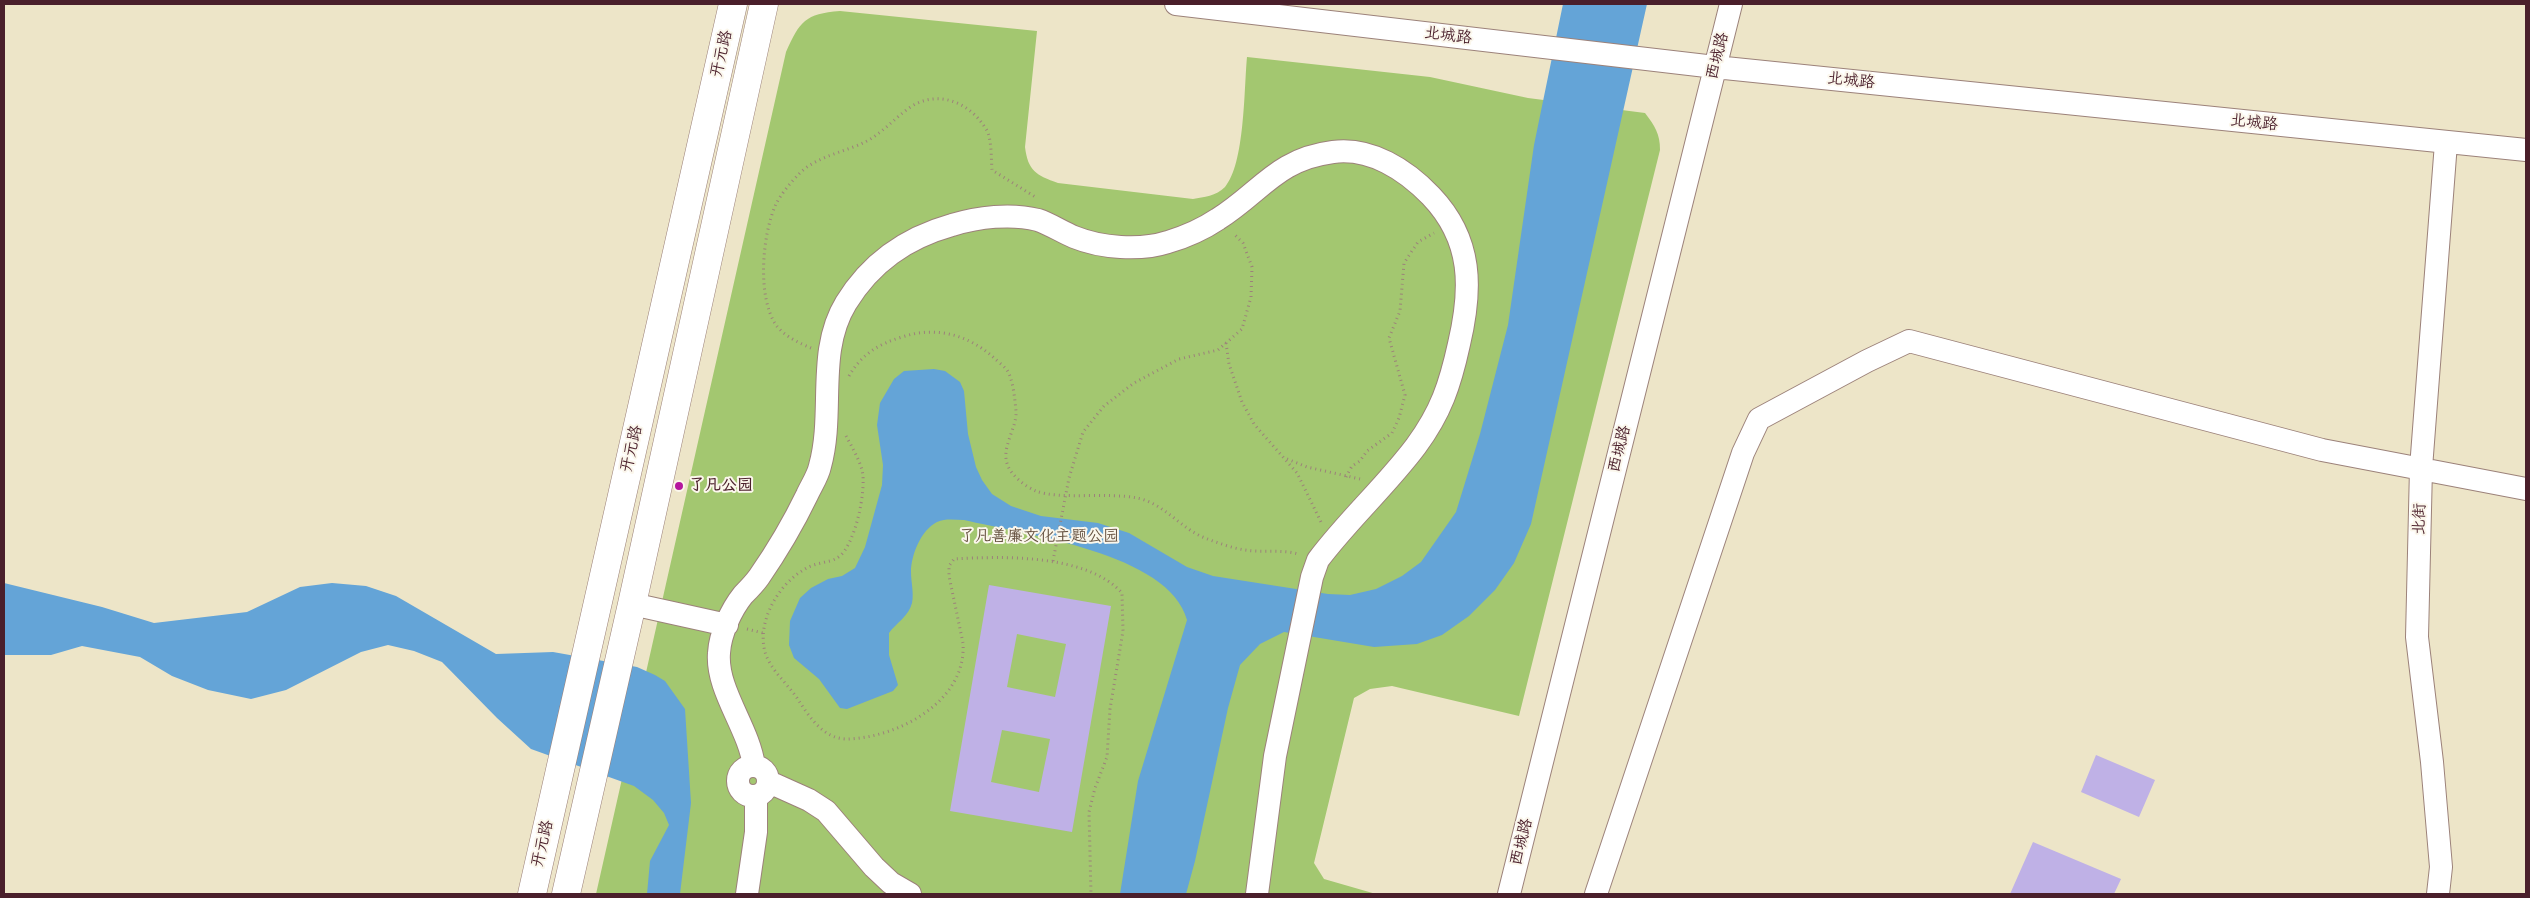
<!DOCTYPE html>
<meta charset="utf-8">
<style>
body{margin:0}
#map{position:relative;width:2530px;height:898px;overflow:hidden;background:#ede5c8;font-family:Pangolin,sans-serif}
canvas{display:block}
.frame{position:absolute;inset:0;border:5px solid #4a1f2b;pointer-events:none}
</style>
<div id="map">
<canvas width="2530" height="898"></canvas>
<div class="frame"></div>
</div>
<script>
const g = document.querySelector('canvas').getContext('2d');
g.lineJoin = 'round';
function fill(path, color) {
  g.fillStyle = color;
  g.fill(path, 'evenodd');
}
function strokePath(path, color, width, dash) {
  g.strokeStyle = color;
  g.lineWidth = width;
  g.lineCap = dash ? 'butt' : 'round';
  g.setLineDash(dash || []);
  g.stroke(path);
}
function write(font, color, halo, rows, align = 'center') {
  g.font = font + ' Pangolin,"LXGW WenKai TC",sans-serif';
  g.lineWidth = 4;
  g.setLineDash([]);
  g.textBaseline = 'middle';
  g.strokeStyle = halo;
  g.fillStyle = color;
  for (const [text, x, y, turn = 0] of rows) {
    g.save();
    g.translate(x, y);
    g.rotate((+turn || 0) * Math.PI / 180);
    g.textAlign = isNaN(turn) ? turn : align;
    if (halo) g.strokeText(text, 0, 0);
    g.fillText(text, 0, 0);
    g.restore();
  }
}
const green = new Path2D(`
 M840 11 1037 31 1025 147C1028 171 1036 175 1058 183L1193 199C1204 197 1216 196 1225 187 1245 164 1244 89 1247 57L1430 77 1528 98 1645 113C1655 126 1660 134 1660 150L1519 716 1392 686 1370 689 1354 698 1314 863 1324 879 1376 894H596L786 52C800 21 805 14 840 11Z`);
const water = new Path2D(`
 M1563 4H1647L1531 524 1514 563 1495 590 1469 616 1442 635 1417 644 1374 647 1284 632 1260 644 1240 665 1228 708 1195 861 1186 894H1120L1138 781 1187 620C1170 553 1022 534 964 520 955 520 946 518 937 522 921 530 911 555 911 572 911 582 914 593 912 603 909 616 896 623 889 633V655L898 685 893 691 847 709 840 708 819 679 794 658 789 645 790 621 800 598 811 588 828 579 842 576 855 568 865 547 882 485 883 465 877 425 880 403 894 379 904 371 934 369 945 371 960 382 964 391 968 434 976 467 982 480 992 494 1011 506 1041 516 1098 523 1129 533 1187 567 1213 576 1328 594 1350 595 1376 589 1402 576 1421 562 1456 512 1480 434 1508 325 1534 145Z
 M4 583 102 607 154 623 247 612 300 587 332 583 366 586 396 596 496 654 553 652 637 667 655 675 665 681 685 709 691 803 680 894H647L650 861 669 825 664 813 653 800 634 786 531 749 497 718 442 662 414 651 388 645 361 652 286 690 251 699 208 690 172 676 140 657 82 646 51 655H4Z`);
const building = new Path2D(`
 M989 585 1111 606 1072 832 950 811ZM1017 634 1066 644 1055 697 1007 687ZM1002 730 1050 739 1039 792 991 782Z
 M2096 755 2155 780 2139 817 2081 792Z
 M2033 842 2121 879 2114 894H2010Z`);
const path = new Path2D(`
 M1226 343 1229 364 1242 402 1254 424 1297 473 1321 522
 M811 348C799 343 784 336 776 325 757 297 762 235 776 204 781 194 791 182 799 174 816 156 846 152 867 141 883 132 894 119 909 108 936 89 969 101 986 129 992 138 991 159 992 170L1037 198
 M849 376C861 355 878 344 902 337 935 326 967 334 993 357 997 361 1003 365 1007 370 1013 379 1015 400 1016 411 1017 429 1000 448 1008 466 1012 476 1026 487 1036 491 1059 500 1109 492 1137 498 1164 503 1181 529 1205 538 1218 543 1232 548 1245 550 1262 553 1282 549 1298 554
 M846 436C852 447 859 459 862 470 867 489 855 548 837 558 829 563 816 562 805 569 778 584 755 624 766 655 773 673 789 685 799 701 810 718 824 739 847 739 897 738 967 702 963 643L949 576V566L954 559C1003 556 1087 554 1122 593L1123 631 1110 709 1107 757 1095 788 1089 812 1091 894
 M1287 459 1307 467 1360 479
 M1346 477 1352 466 1360 461 1367 451 1392 433 1399 418 1405 395 1389 338 1400 311 1404 263 1418 242 1434 233
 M1053 561 1069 478 1083 432 1104 406 1134 383 1179 359 1218 350 1242 329 1251 297 1252 267 1243 243 1233 233
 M747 629 763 633`);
const minor = new Path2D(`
 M1176 4 1715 67 2526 150
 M632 604 727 625
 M738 781a15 15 0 1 1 30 0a15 15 0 1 1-30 0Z
 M754 766C749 728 716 690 719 653 720 634 731 610 743 595 749 589 754 584 759 577 777 551 793 524 807 495 811 486 818 476 820 466 835 412 816 352 846 303 871 262 906 238 952 225 978 217 1011 213 1038 220 1050 224 1062 232 1074 237 1101 248 1140 251 1168 242 1185 237 1203 229 1218 219 1261 192 1277 159 1333 152 1371 147 1406 170 1431 196 1473 240 1472 289 1459 344 1450 385 1441 412 1416 446 1386 486 1348 520 1318 560L1312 577 1275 756 1257 894
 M769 782 809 800 826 811 874 867 891 883 910 894
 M747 894 756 832V796
 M1509 894 1731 4
 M1596 894 1743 453 1759 419 1867 361 1909 341 2322 450 2526 489
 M2438 894 2441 867 2432 762 2417 637 2421 468 2446 143`);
const major = new Path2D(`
 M532 894 733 4
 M566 894 632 604 764 4`);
const markers = [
 [679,486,5,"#b5179e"]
];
const streetNames = [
 ["北城路",1448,36,7],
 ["开元路",722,54,-77],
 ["西城路",1718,56,-76],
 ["北城路",1851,81,6],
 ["北城路",2254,123,6],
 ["开元路",632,449,-77],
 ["西城路",1620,449,-76],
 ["北街",2420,519,-88],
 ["西城路",1522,842,-76],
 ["开元路",543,844,-77]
];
const poiNames = [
 ["了凡公园",689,486]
];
const parkNames = [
 ["了凡善廉文化主题公园",1039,537]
];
fill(green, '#a3c770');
fill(water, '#64a4d7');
fill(building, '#bfb1e6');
strokePath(minor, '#9c827a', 24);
strokePath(major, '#9c827a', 29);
strokePath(path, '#9c827a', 3, [1, 4]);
strokePath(minor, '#fff', 22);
strokePath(major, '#fff', 28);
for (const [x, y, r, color] of markers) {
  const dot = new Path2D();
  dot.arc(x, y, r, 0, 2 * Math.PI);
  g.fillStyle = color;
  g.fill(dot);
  strokePath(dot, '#fbf7ec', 2);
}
write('16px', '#4a1f2b', '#fbf7ec', streetNames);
write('bold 16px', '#4a1f2b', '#fbf7ec', poiNames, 'left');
write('16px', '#655140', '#fbf7ec', parkNames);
</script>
